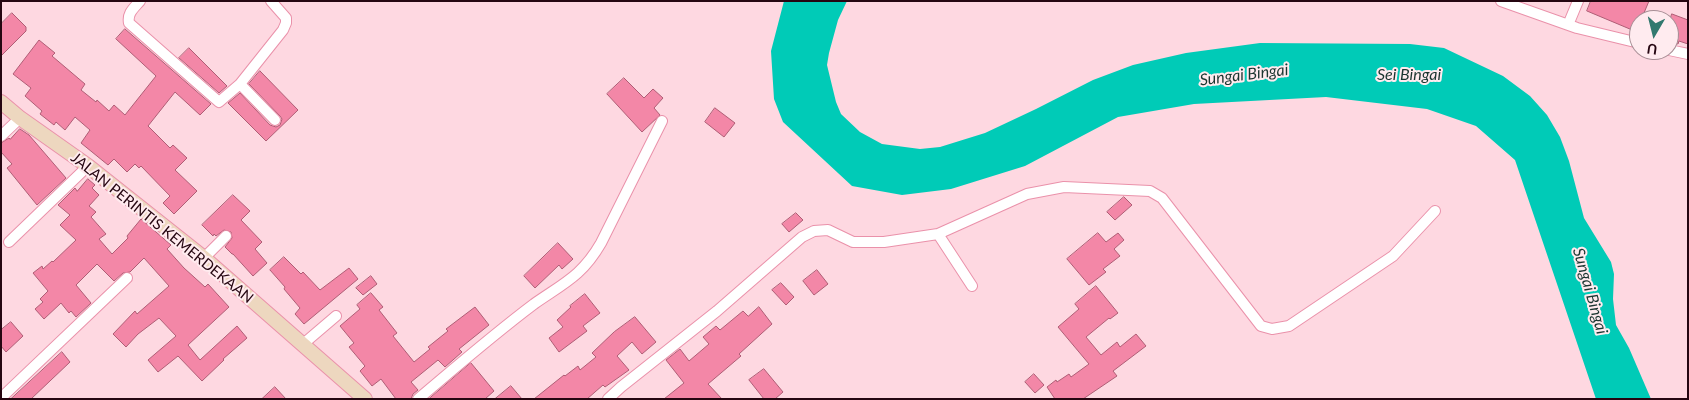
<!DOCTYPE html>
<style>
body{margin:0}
#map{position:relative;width:1689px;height:400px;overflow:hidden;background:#fed8e1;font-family:Lato,sans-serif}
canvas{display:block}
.frame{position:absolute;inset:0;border:2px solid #250611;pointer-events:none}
.north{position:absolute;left:1629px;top:10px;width:50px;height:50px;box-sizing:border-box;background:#ffebef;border:1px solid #a88f96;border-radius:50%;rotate:188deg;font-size:14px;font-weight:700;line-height:20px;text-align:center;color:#250611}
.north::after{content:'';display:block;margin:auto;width:18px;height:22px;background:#33796f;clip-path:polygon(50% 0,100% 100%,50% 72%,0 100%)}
</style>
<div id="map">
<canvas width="1689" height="400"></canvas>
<div class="frame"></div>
<div class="north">U</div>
</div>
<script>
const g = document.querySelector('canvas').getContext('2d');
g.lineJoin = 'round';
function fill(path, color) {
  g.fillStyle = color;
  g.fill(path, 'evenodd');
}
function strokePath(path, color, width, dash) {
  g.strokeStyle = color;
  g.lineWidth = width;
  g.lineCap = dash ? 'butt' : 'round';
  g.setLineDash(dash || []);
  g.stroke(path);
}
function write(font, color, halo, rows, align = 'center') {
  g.font = font + ' Lato,sans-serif';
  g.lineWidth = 4;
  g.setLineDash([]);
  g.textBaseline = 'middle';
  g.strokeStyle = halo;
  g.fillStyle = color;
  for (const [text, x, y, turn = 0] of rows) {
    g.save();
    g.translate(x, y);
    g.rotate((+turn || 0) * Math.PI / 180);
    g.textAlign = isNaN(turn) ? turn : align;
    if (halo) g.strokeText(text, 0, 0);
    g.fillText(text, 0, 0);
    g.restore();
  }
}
const water = new Path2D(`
 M784 1H847L838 20 829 53 827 65 836 102 841 114 860 132 882 144 920 149 940 147 985 133 1036 109 1093 80 1133 65 1186 53 1260 43 1410 44 1444 48 1503 76 1530 96 1547 115 1560 137 1569 161 1584 218 1611 262 1614 274 1613 299 1616 325 1629 348 1651 399H1596L1515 160 1476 126 1427 109 1326 97 1194 104 1118 117 1025 166 951 189 902 195 852 186 783 122 774 99 771 51Z`);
const building = new Path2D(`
 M1591 1H1649L1641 20H1639L1637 32 1587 11Z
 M12 13 26 27V31L1 56V24Z
 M1672 14 1688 20V44L1679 41 1678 44 1669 41V23Z
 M125 29 211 104 200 115 175 92 148 126 170 148 173 145 187 158 175 170 197 191 174 214 163 203 170 196 141 166 139 168 135 164 127 172 114 159 108 165 81 143 90 130 75 117 65 130 56 122 54 125 40 114 42 111 25 96 31 88 13 74 39 40 55 53 52 56 85 84 81 90 96 102 97 100 109 111 114 105 125 115 156 76 116 39Z
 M189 48 227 86 219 93 179 58Z
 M260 71 298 110 266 141 228 103 240 93 270 125 276 127 280 125 282 119 280 116 249 84Z
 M624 78 644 98 653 89 663 98 654 108 660 115 642 132 607 94Z
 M715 108 735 123 724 137 705 122Z
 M20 129 29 135 66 178 37 205 7 168 12 164 1 152V143L9 138 10 139Z
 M88 179 95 185 92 188 99 195 89 206 96 212 91 217 106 234 99 239 112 254 128 238 127 236 141 219 171 245 167 249 184 268 205 287 208 284 229 307 188 345 200 360 237 326 247 338 223 359 224 360 202 381 178 356 158 372 148 360 176 336 159 318 138 334 126 347 113 334 135 311 137 314 169 286 144 258 130 272 123 273 114 281 97 264 76 285 91 303 76 317 71 311 69 313 61 303 44 319 35 309 43 302 40 299 48 291 33 273 42 266 43 269 52 261 53 262 76 240 60 225 70 215 58 205 75 188 77 191Z
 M233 195 250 211 241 220 262 242 255 249 267 263 253 276 233 254H232L225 247 232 238 231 232 224 230 216 236 214 234 213 236 202 225Z
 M1124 197 1132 205 1115 220 1107 212Z
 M796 213 803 220 789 232 782 224Z
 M1098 233 1106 242 1118 233 1124 240 1114 249 1120 256 1103 269 1106 272 1089 285 1067 259Z
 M558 243 573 259 562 269 559 265 535 288 524 276Z
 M284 257 301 274 303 272 320 290 349 268 358 279 304 324 295 314 300 308 284 289 285 287 270 270Z
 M817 270 828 284 814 295 803 281Z
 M371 276 377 284 363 295 356 288Z
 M781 283 794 297 786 305 772 290Z
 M1096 286 1118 313 1110 319 1109 318 1086 337 1101 355 1117 342 1120 347 1136 334 1146 346 1113 371 1117 376 1083 399H1055L1047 387 1056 380 1057 382 1069 374 1071 377 1089 364 1058 327 1079 309 1075 304Z
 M371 293 383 307 379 310 397 333 393 336 414 362 430 349 428 347 448 331 446 329 475 307 489 325 459 349 462 352 445 367 438 360 411 382 418 390 413 394 411 399H396L381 379 372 386 360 371 365 366 349 347 354 343 340 326 360 309 357 305Z
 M585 294 600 313 583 326 587 331 559 352 549 338 563 327 557 320 571 307 570 306Z
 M759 307 772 324 739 354 741 356 708 384 722 399H664L684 383 666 360 680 349 689 361 709 344 703 337 716 326 720 330 743 311 748 316Z
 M635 317 656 342 642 354 632 342 617 356 629 370 605 387 603 385 587 399H534L564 375 565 376 578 366 580 370 596 357 592 353 614 332Z
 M11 322 23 336 6 352 1 346V330Z
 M62 352 70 362 31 399H11Z
 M471 363 494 391 485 399H429Z
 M764 369 783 392 775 399H764L749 380Z
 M1034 374 1044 385 1035 393 1025 382Z
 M511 386 522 399H495Z
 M275 387 286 399H262Z`);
const street = new Path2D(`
 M140 1C134 8 127 13 129 23L219 102 240 84 283 30 286 23V18L271 1
 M1501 1 1577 28 1639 43
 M1568 25 1578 1
 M1669 50 1688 54
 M240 84 275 120
 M1 136 20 118
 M938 234 972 286
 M9 242 88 166
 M204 258 226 236
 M302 345 336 316
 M1 398 127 278
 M418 399C456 367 494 334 534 304 564 283 582 276 601 243L662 121
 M608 399 621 387 717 311 802 237 814 231 828 230 853 242H884L938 234 1027 194 1064 187 1150 191 1162 198 1261 326 1272 329 1289 326 1393 256 1435 211`);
const secondary = new Path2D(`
 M1 102 20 118 88 166 204 258 365 399`);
const streetNames = [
 ["JALAN PERINTIS KEMERDEKAAN",162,228,39]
];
const waterNames = [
 ["Sungai Bingai",1244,75,-7],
 ["Sei Bingai",1409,75],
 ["Sungai Bingai",1590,291,74]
];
fill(water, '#00cbb7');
fill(building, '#f387a7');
strokePath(building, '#af5d75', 1);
strokePath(street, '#ea91aa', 12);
strokePath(secondary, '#ea91aa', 16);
strokePath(street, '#fff', 10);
strokePath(secondary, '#edd7bf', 14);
write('15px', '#250611', '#ffebef', streetNames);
write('italic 16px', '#1b3530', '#ffebef', waterNames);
</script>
